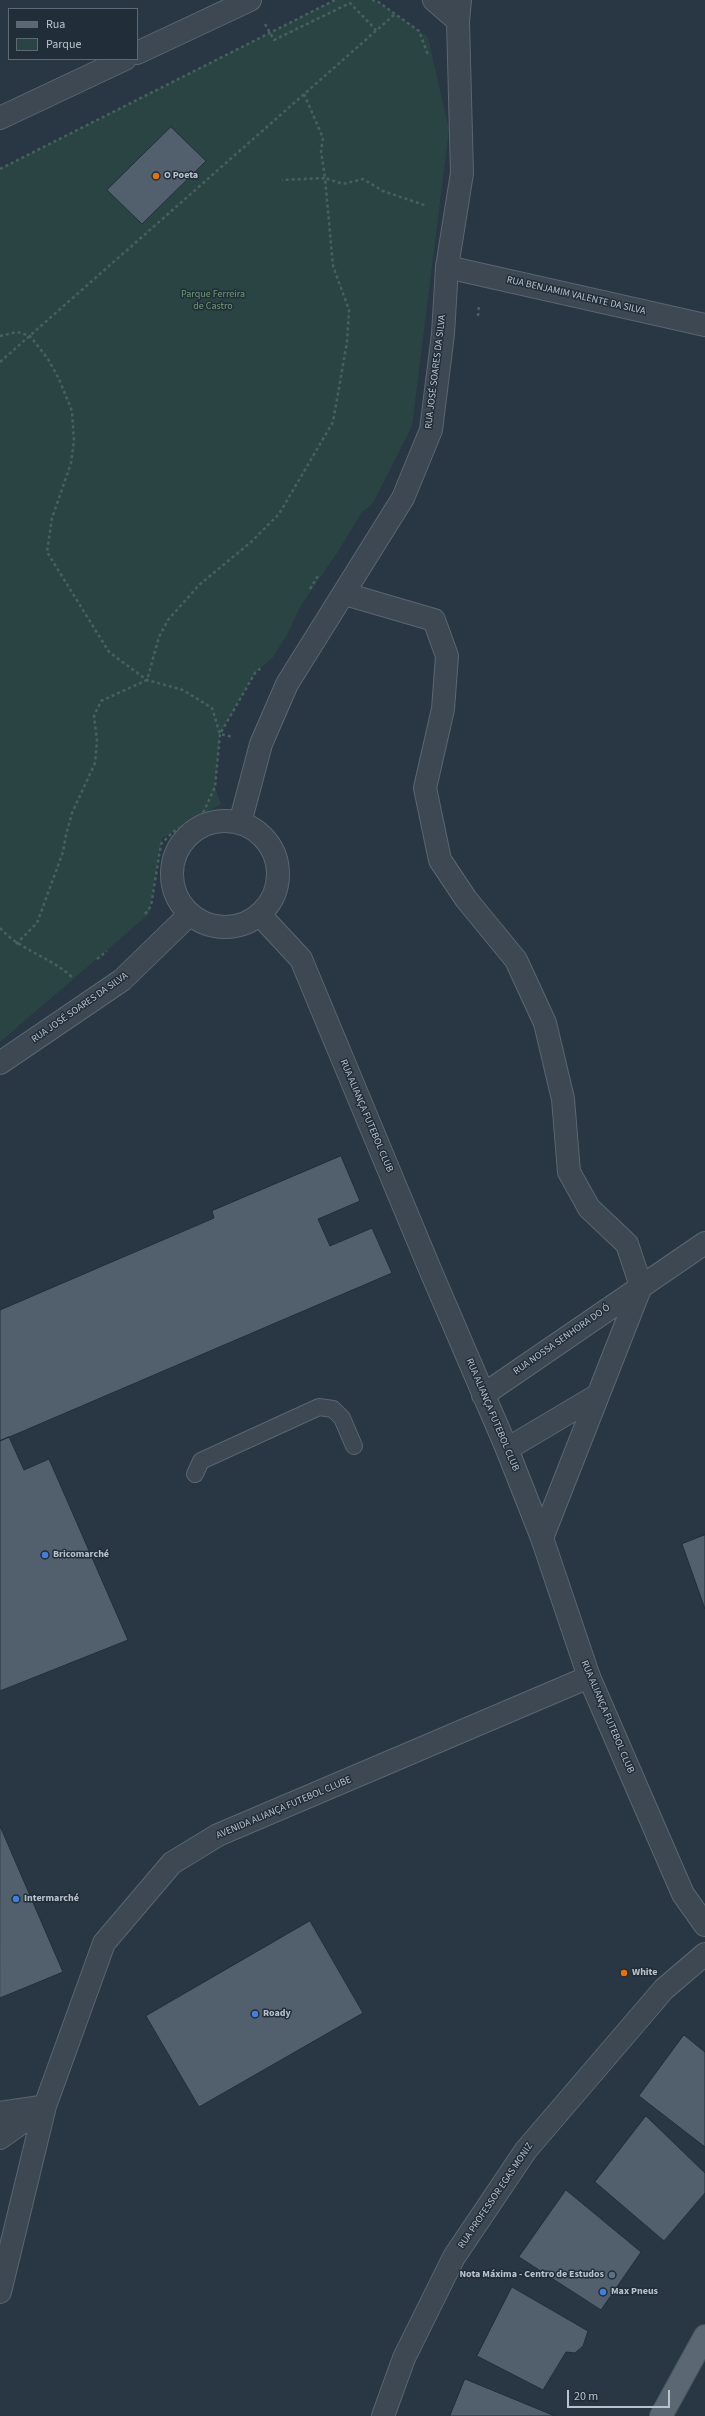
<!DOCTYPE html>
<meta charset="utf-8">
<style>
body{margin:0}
#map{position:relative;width:705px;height:2416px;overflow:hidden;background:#283743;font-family:"Source Sans 3",sans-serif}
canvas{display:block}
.legend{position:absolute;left:8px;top:8px;width:130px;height:52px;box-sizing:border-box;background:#212d38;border:1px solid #5e6973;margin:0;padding:5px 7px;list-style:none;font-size:12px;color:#bac3cc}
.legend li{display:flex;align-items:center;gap:8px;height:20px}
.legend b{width:20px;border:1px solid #5e6973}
.scale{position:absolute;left:567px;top:2390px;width:103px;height:18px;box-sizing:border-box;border:2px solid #bac3cc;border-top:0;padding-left:5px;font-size:12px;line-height:14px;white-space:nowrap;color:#bac3cc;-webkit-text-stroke:3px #212d38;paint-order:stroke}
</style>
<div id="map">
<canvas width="705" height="2416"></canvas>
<ul class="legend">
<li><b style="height:5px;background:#5b6773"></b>Rua</li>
<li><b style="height:11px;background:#2a4444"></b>Parque</li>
</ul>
<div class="scale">20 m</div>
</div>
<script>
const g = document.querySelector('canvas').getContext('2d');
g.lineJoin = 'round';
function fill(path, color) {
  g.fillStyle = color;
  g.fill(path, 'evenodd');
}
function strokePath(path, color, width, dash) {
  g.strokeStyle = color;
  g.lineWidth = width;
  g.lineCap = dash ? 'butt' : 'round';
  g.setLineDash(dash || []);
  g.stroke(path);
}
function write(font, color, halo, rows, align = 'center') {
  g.font = font + ' "Source Sans 3",sans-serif';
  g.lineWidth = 3;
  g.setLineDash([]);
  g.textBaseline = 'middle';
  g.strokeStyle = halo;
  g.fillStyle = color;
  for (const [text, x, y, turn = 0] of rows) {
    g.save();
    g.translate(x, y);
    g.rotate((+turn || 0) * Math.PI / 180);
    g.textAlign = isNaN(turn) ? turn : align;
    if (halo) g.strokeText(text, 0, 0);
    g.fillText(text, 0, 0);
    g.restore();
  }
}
const green = new Path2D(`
 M335 0H375L428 37 449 130 412 426 373 503 362 512 337 553 300 607 288 633 273 657 255 673 220 734 215 787 221 804 162 838 149 914 0 1042V169Z`);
const building = new Path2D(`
 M171 127 206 161 142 224 107 190Z
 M341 1156 360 1201 318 1219 330 1246 372 1228 392 1273 0 1441V1310L214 1218 212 1211Z
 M9 1437 24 1470 49 1459 128 1640 0 1691V1441Z
 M705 1535V1609L682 1544Z
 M0 1826 63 1972 0 1998Z
 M310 1921 363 2013 199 2107 146 2016Z
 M684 2035 705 2052V2147L639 2096Z
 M646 2116 705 2173V2193L664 2241 595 2182Z
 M566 2190 641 2252 601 2310 519 2257Z
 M512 2287 588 2331 583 2346 575 2353 566 2352 543 2390 477 2356Z
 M465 2379 555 2416H450Z`);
const path = new Path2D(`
 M372 0 377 1 419 31 428 55
 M265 24 274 40 350 3 376 30
 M304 94 323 138 321 151 325 178 343 184 363 179 383 191 427 206
 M0 169 335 0
 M478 316 479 304
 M0 336 17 332 30 336 48 359 59 379 72 411 74 441 71 463 52 518 47 552 109 652 147 680 183 690 212 708 220 734 233 737
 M0 362 395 14
 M310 589 319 574
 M145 914 151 906 161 844 173 832 202 815 215 787 220 734 255 673 262 667
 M0 928C21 951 51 957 73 978
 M16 944 37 923 63 852 66 835 72 813 95 763 97 741 94 716 101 701 147 680 159 637 168 620 199 585 251 542 279 514 333 422 347 342 349 310 333 266 325 178 282 180
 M97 959 107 951`);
const service = new Path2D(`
 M195 1474 201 1461 319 1407 333 1409 342 1418 354 1446`);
const minor = new Path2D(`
 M447 267 705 325
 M345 594 434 620 447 656 443 709 425 788 440 860 466 899 516 960 545 1023 563 1099 569 1172 589 1208 627 1244 641 1286
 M0 1063 122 980 190 914
 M483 1395 705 1243
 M507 1449 598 1395
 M542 1538 641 1286
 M0 2113 39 2107
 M0 2138 45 2106
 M0 2292 45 2106 104 1943 172 1863 218 1835 589 1677
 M383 2416 404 2358 454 2257 526 2150 664 1989 705 1954`);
const tertiary = new Path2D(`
 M434 0 458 21
 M137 53 250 0
 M0 118 125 59
 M172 874a53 53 0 1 1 106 0a53 53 0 1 1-106 0Z
 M240 823 261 744 287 684 403 498 431 430 443 334 447 267 462 173 458 21 460 0
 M260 915 301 959 429 1267 507 1449 542 1538 589 1677 683 1894 705 1925`);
const primary = new Path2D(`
 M661 2416 705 2336`);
const markers = [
 [156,176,4,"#e8710a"],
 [45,1555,4,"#3f7fe0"],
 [16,1899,4,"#3f7fe0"],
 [624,1973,4,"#e8710a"],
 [255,2014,4,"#3f7fe0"],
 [612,2275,4,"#5c6f8a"],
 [603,2292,4,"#3f7fe0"]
];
const poiNames = [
 ["O Poeta",164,176],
 ["Bricomarché",53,1555],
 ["Intermarché",24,1899],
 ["White",632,1973],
 ["Roady",263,2014],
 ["Nota Máxima - Centro de Estudos",604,2275,"right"],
 ["Max Pneus",611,2292]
];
const parkNames = [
 ["Parque Ferreira",213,295],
 ["de Castro",213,307]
];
const streetNames = [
 ["RUA BENJAMIM VALENTE DA SILVA",576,296,13],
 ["RUA JOSÉ SOARES DA SILVA",436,372,-83],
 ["RUA JOSÉ SOARES DA SILVA",80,1008,-35],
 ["RUA ALIANÇA FUTEBOL CLUB",366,1116,67],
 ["RUA NOSSA SENHORA DO Ó",562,1340,-35],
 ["RUA ALIANÇA FUTEBOL CLUB",492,1415,67],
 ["RUA ALIANÇA FUTEBOL CLUB",607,1717,67],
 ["AVENIDA ALIANÇA FUTEBOL CLUBE",284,1808,-23],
 ["RUA PROFESSOR EGAS MONIZ",496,2196,-56]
];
fill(green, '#2a4444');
fill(building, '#52606e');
strokePath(building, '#232f3a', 1);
strokePath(service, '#5b6670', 18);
strokePath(minor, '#5b6670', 24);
strokePath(tertiary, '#5b6670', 24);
strokePath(primary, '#49545f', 24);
strokePath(path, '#496060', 2.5, [3, 3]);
strokePath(service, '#3d4853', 16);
strokePath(minor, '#3d4853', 22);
strokePath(tertiary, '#3d4853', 22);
strokePath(primary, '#5b6773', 22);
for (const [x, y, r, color] of markers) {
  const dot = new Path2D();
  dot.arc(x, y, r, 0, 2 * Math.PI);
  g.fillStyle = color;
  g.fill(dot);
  strokePath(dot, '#212d38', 1.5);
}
write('bold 10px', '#bac3cc', '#212d38', poiNames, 'left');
write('10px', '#729c77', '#212d38', parkNames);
write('10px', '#bac3cc', '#212d38', streetNames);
</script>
